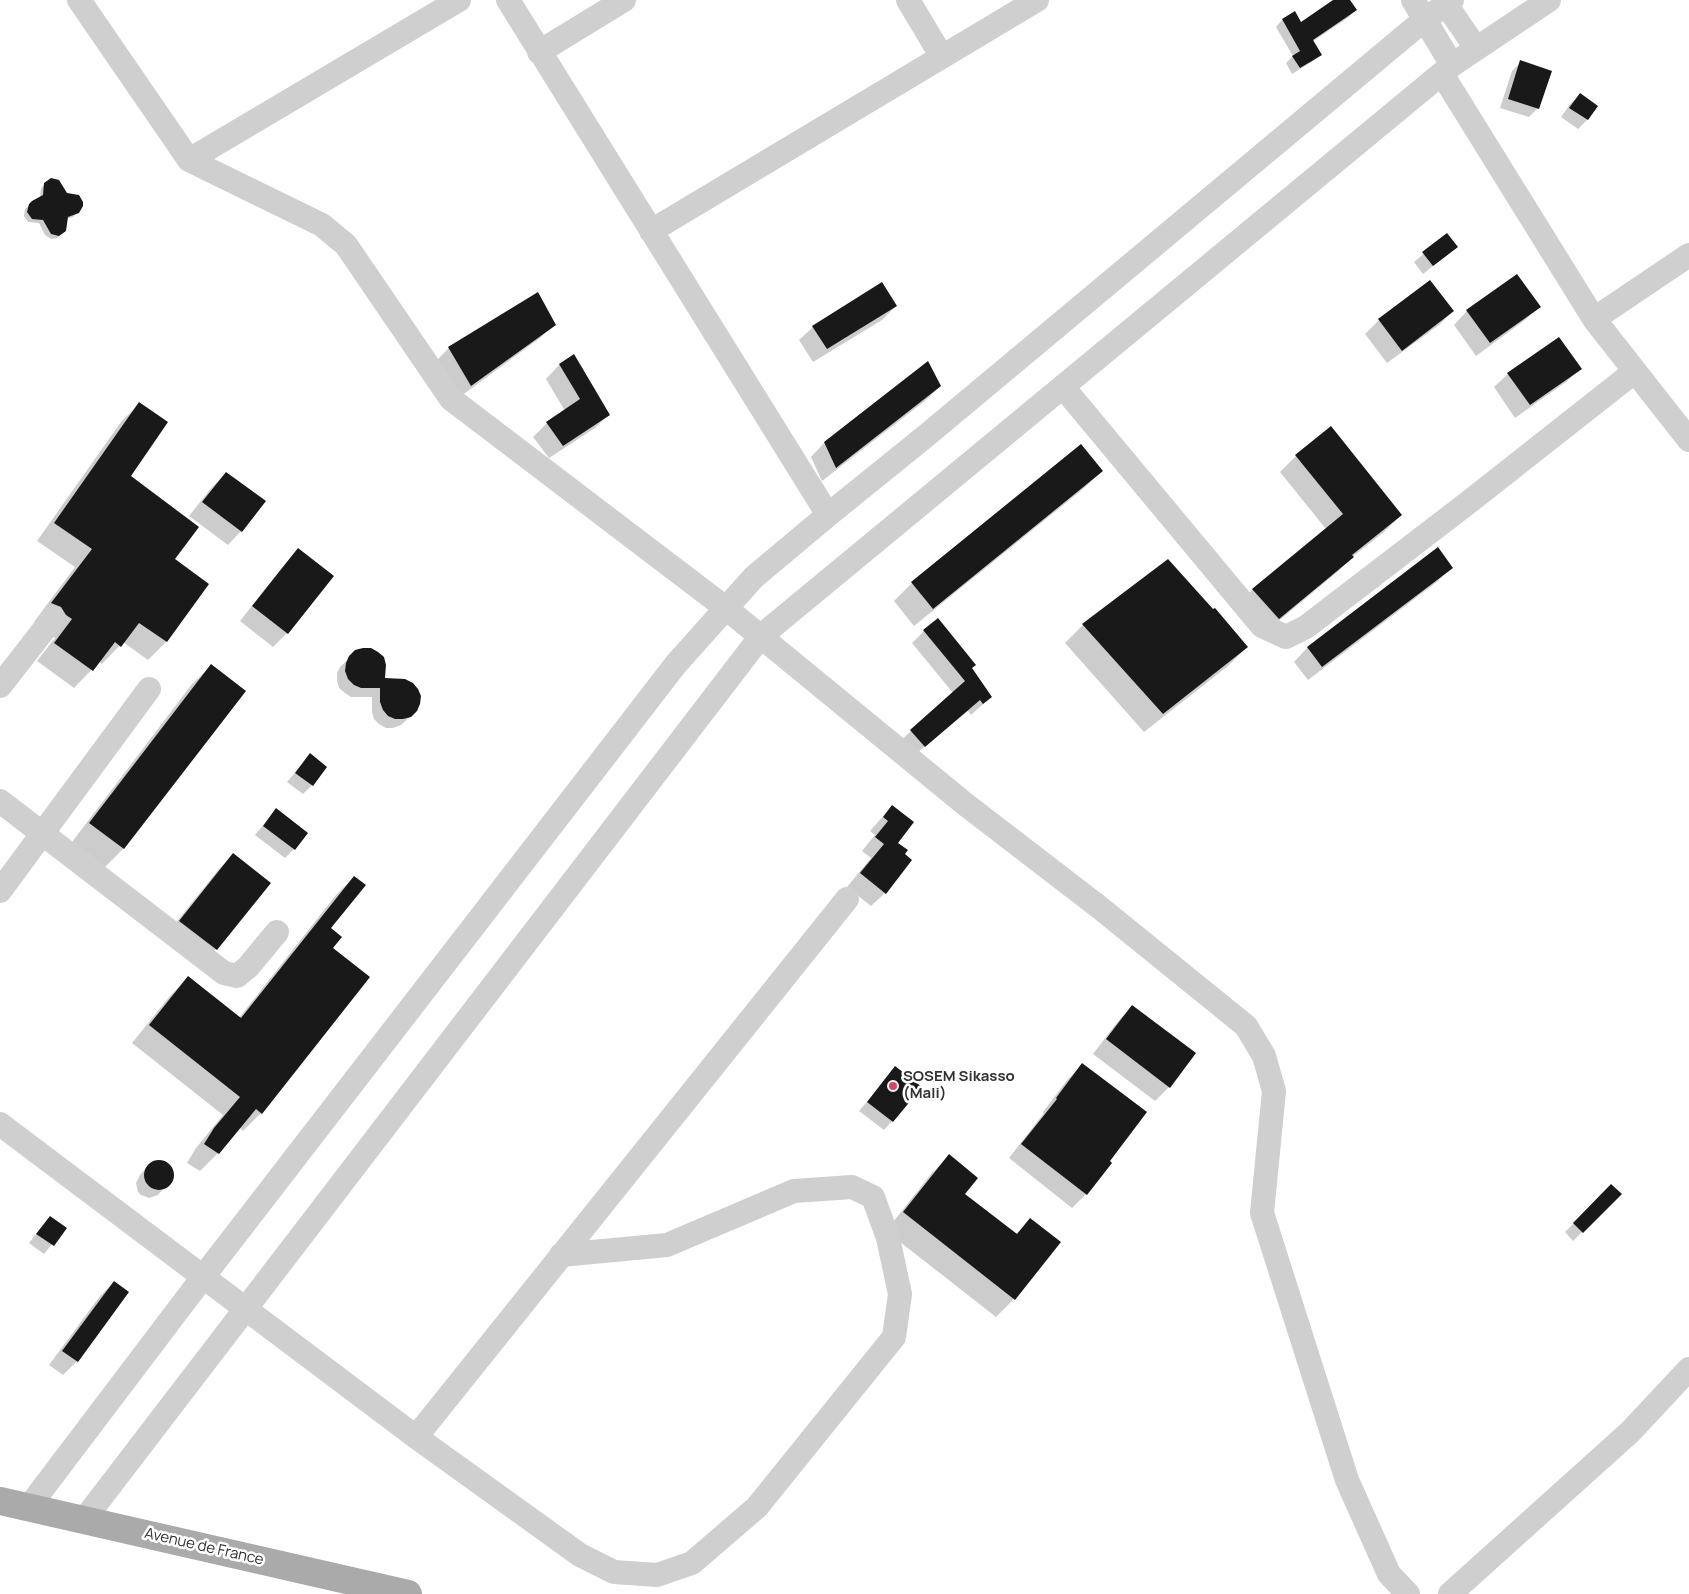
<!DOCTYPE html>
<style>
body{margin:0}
canvas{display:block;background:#fff}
</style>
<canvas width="1689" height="1594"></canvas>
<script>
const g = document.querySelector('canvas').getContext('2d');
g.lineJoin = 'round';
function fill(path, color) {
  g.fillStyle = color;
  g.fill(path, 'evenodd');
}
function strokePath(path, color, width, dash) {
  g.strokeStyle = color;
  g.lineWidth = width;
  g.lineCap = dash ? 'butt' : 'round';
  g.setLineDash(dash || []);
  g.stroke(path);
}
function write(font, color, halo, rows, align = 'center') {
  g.font = font + ' Manrope,sans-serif';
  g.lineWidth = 5;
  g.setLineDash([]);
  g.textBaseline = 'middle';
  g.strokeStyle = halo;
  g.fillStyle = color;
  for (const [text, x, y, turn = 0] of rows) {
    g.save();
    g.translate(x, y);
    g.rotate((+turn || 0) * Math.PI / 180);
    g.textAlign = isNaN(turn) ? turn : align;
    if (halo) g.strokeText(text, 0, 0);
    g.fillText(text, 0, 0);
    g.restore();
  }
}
const shadow = new Path2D(`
 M1335 0H1348L1355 10 1349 17 1312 42 1320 54 1313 61 1292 74 1286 63 1293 56 1276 27 1282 20 1295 13 1301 23Z
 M1521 62 1538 108 1529 117 1500 108 1512 71Z
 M1580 95 1596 106 1587 120 1578 129 1561 117 1571 103Z
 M45 184 78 212 73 217 66 219 62 233 58 238 51 239 45 235 39 223 28 222 24 216 25 209 33 202 40 198 41 188Z
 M1447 234 1457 247 1423 274 1414 262Z
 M1430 282 1453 311 1439 325 1387 363 1365 334 1379 320Z
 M896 306 882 320 813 362 799 340 813 327Z
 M1539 307 1525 320 1476 356 1454 325 1467 311Z
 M554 324 540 338 457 399 435 362 449 348Z
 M573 356 609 414 595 428 549 458 533 437 547 423 565 411 546 379 559 365Z
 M1580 369 1566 382 1515 418 1494 387 1508 374Z
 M940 386 926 400 822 481 811 457 824 443Z
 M139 404 129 476 173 560 208 585 166 642 148 660 123 642 102 664 99 662 74 688 37 661 55 638 48 633 43 625 34 622 75 567 37 541 121 422Z
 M1296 456 1401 515 1384 532 1351 558 1336 573 1262 635 1237 606 1253 589 1326 529 1280 472Z
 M1102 471 1083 489 914 626 894 601 912 583Z
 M226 473 241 531 228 545 189 516 212 487Z
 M1437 549 1451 567 1438 581 1308 680 1294 662 1307 648Z
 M298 550 332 576 287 633 273 647 240 621 285 564Z
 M1083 625 1247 647 1228 666 1144 732 1065 643Z
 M924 631 971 668 991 697 971 715 968 711 912 757 899 742 953 693 912 643Z
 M356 652 416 711 401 725 393 728H386L379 724 374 719 372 712V697H351L345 693 339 688 337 681V673L340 667Z
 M211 666 124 848 105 867 72 842 192 684Z
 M310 755 312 785 303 794 287 782Z
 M892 806 896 843 885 893 871 906 847 887 871 858 862 851 875 835 870 831Z
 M276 810 294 849 285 858 255 835Z
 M233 855 269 883 216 949 202 963 166 935 219 869Z
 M354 877 330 929 331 948 261 1113 243 1131 239 1127 218 1153 200 1171 187 1163 196 1148 223 1115 132 1043 170 996 188 978 239 1018 336 895Z
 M1132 1007 1169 1087 1155 1101 1093 1054 1119 1020Z
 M1082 1065 1108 1162 1110 1163 1086 1194 1072 1208 1009 1158 1044 1113 1043 1112 1068 1079Z
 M896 1068 892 1121 884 1130 859 1111Z
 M949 1156 964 1194 1015 1235 1030 1220 1014 1299 996 1317 886 1231 931 1174Z
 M157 1161 166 1163 172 1169 173 1178 158 1195 149 1198 141 1195 138 1192 136 1183 140 1175 149 1165Z
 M1611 1186 1620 1194 1573 1241 1565 1232Z
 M50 1217 65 1228 44 1254 29 1243Z
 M114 1282 128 1292 77 1361 63 1375 49 1365 100 1296Z`);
const building = new Path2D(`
 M1333 0H1350L1357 10 1313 40 1322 55 1300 68 1292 56 1300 51 1282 19 1295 11 1301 22Z
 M1520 60 1552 71 1539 109 1508 99Z
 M1580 93 1598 106 1588 120 1569 108Z
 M51 178 59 180 67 193 79 195 83 202V206L79 213 68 217 66 231 59 236 51 234 43 220 32 219 27 212 29 204 32 201 43 195 44 183Z
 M1447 233 1458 247 1433 266 1422 252Z
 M1517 274 1541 307 1490 343 1466 310Z
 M1430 280 1454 311 1402 351 1378 319Z
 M882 282 897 306 827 349 812 326Z
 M538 292 556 325 471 386 448 347Z
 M1559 337 1582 369 1530 405 1507 373Z
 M574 354 610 415 563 446 546 422 580 399 559 364Z
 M928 361 941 386 836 468 824 442Z
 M139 402 168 422 131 476 199 527 175 559 209 584 167 642 139 623 121 647 115 642 93 671 54 643 72 619 66 615 61 607 51 603 92 549 54 523Z
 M1331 426 1402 515 1352 555 1354 557 1279 619 1252 589 1343 514 1295 455Z
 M1081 444 1103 471 933 609 911 582Z
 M226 472 266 501 242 532 202 502Z
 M1438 547 1453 568 1322 667 1307 647Z
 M298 548 334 576 288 634 252 606Z
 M1168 559 1213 609 1215 608 1248 647 1163 714 1082 624Z
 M938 618 976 665 972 668 992 697 983 704 980 700 925 747 910 730 965 681 923 630Z
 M363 648H371L378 652 384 657 386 665 385 678 405 679 413 683 418 689 421 696 420 704 417 711 411 717 403 719H395L388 716 383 710 380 702V688H361L354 685 348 679 345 671 346 663 349 656 355 650Z
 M211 664 246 691 124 849 89 823Z
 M310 753 327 767 313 786 295 773Z
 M892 805 914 822 898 843 908 850 905 854 912 860 886 894 860 873 884 844 875 837 888 821 883 817Z
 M276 808 308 833 295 850 263 826Z
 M233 853 271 883 217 950 179 921Z
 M354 876 366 885 331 928 342 937 333 948 370 977 262 1114 256 1109 219 1154 204 1144 214 1128 240 1097 149 1025 188 976 241 1018Z
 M1132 1005 1196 1053 1170 1088 1106 1039Z
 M1082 1063 1147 1112 1110 1161 1112 1163 1087 1195 1021 1144 1057 1099 1056 1098Z
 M895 1066 922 1087 893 1122 867 1102Z
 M949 1154 978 1178 965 1194 1017 1234 1030 1218 1061 1242 1015 1300 903 1212Z
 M144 1175a15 15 0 1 1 30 0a15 15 0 1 1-30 0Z
 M1611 1184 1622 1194 1583 1233 1573 1223Z
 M50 1216 67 1228 54 1246 36 1234Z
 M114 1281 129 1292 78 1362 62 1351Z`);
const minor = new Path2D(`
 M79 0 189 160 322 225 346 245 451 399 727 609 965 804 1099 907 1246 1026 1264 1056 1274 1091 1262 1213 1347 1480 1389 1574 1408 1594
 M508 0 828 515
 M908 0 942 57
 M1413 0 1452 65
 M1443 0 1476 48
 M539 52 624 0
 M1442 74 1594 319 1689 440
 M189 160 459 0
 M651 231 1037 0
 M1594 319 1689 255
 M1063 387 1262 626 1286 637 1306 627 1469 502 1634 372
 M0 686 53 618
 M0 801 224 973 237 976 248 967 277 932
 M0 891 149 689
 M0 1124 416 1437 580 1555 614 1572 657 1575 692 1563 757 1507 894 1337 900 1294 888 1238 873 1197 852 1187 794 1191 667 1245 561 1255
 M416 1437 847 899
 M28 1508 203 1277 676 664 754 577 828 515 927 435 1424 20 1452 0
 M83 1521 761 636 1452 65 1549 0
 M1450 1594 1630 1432 1689 1369`);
const major = new Path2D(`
 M0 1501 408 1594`);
const markers = [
 [893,1086,5,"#da4364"]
];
const poiNames = [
 ["SOSEM Sikasso",903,1077],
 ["(Mali)",903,1094]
];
const streetNames = [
 ["Avenue de France",204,1547,13]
];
fill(shadow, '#0003');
fill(building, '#191919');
strokePath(minor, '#cfcfcf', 24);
strokePath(major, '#aaa', 28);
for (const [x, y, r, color] of markers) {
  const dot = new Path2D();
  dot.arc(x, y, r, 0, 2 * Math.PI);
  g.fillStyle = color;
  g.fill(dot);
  strokePath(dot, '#fff', 2);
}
write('bold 15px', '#323232', '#fff', poiNames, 'left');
write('15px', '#323232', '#fff', streetNames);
</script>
